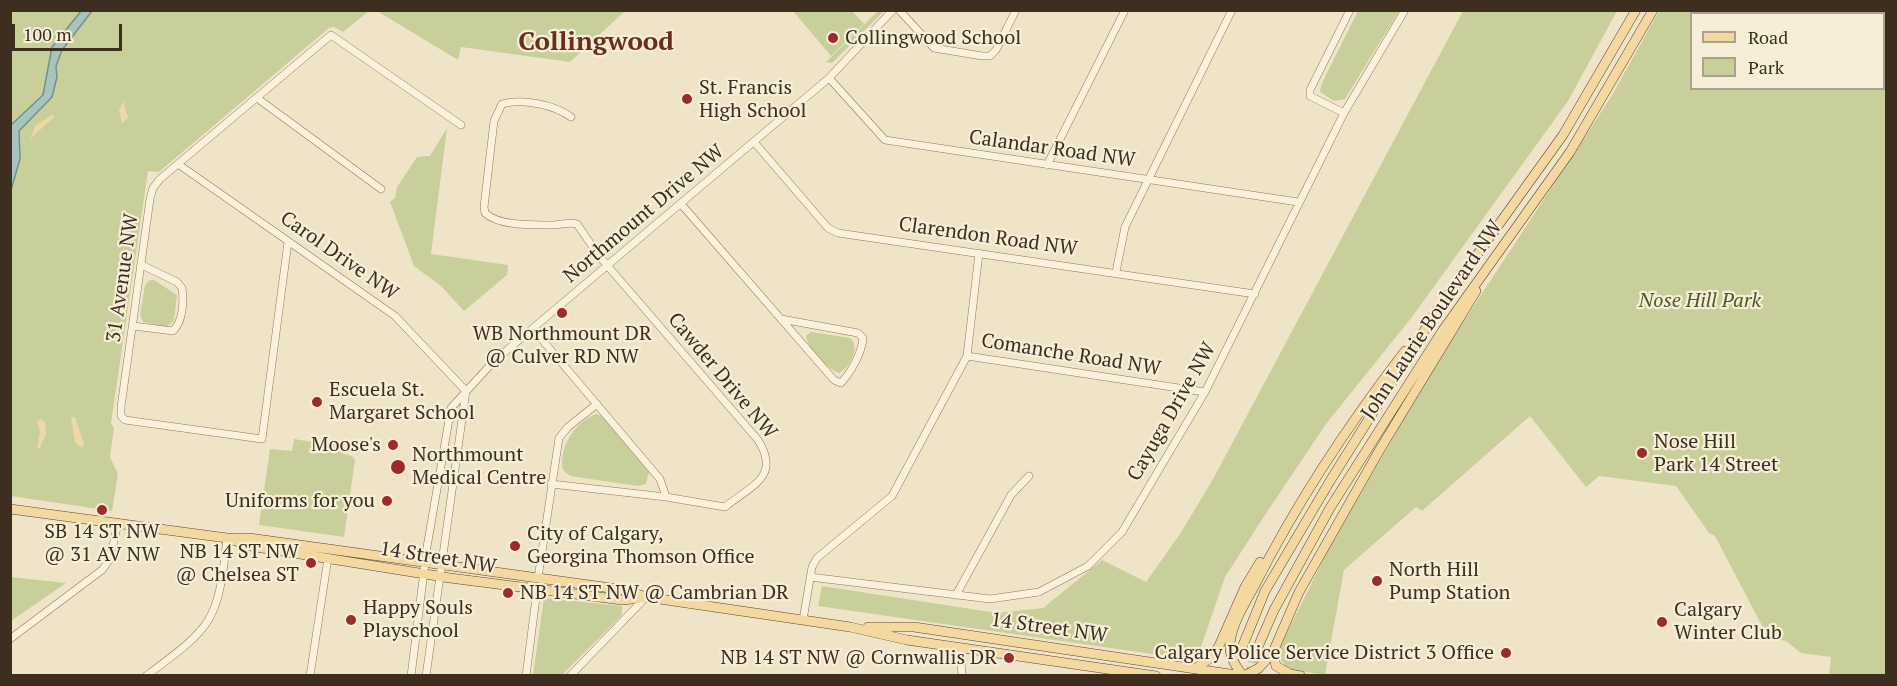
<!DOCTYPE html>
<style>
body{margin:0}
#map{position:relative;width:1897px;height:686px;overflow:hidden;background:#f0e4c8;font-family:"PT Serif",serif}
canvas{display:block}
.frame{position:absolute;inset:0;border:12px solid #3d2e20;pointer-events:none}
.legend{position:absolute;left:1690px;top:12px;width:195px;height:78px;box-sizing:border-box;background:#f7eed8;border:2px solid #ada18e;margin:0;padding:8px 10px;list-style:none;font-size:18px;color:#3d2e20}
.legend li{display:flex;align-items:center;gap:12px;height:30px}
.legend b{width:30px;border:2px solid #ada18e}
.scale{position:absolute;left:12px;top:24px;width:110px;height:27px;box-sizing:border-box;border:3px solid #3d2e20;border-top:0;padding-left:8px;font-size:18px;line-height:21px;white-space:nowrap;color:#3d2e20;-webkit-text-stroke:4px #f7eed8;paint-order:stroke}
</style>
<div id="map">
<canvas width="1897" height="686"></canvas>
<div class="frame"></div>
<ul class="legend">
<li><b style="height:8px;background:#f3d9a0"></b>Road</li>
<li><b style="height:16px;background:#c9cf9b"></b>Park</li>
</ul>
<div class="scale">100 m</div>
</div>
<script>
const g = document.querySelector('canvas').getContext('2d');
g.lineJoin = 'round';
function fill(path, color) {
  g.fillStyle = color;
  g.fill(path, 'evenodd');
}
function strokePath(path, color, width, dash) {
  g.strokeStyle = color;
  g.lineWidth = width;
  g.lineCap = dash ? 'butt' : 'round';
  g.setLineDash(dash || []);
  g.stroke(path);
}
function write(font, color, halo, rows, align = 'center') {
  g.font = font + ' "PT Serif",serif';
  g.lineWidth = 4.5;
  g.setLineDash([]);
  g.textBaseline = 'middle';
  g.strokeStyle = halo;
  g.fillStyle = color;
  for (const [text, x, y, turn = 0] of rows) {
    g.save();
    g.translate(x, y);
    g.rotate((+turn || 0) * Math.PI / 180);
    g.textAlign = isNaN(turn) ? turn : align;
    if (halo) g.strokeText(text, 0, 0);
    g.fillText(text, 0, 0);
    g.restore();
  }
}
const green = new Path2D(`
 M11 11H369L343 32 334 27 329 28 159 172 148 171 111 423 114 428 110 457 118 474 112 511 11 496Z
 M377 11H625L570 62 461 47 458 60Z
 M793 11H852L864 24 831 56Z
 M878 11H884L832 63 826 62Z
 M1358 11H1399L1345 99 1334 101 1320 92 1321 85Z
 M1463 11H1617L1568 101 1412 317 1326 424 1263 518 1225 577 1201 647 1187 659 818 606 822 586 997 613 1043 608 1102 560 1146 582 1180 534 1212 481Z
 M1659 11H1886V675H1829L1831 657 1801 653 1786 641 1772 639 1760 622 1715 536 1709 533 1676 486 1599 476 1586 487 1530 416 1422 511 1416 507 1344 570 1325 675 1287 669 1278 655 1280 647 1326 554 1433 368 1611 97ZM1692 14H1884V88H1692Z
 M447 128 431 254 508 265 507 275 464 311 441 286 414 266 390 202 395 198 397 187 417 157 430 156Z
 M150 280H154L177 295 174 321 166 327 143 322 140 315 145 285Z
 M811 332 850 338C861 347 850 367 839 373 827 369 808 349 806 336Z
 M596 414 602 416 649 472 646 484 638 486 570 476 563 470C558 448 575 422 596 414Z
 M294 439 343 447V454L352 456 355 460 344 537 259 525 270 449 292 451Z
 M11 577 66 583 11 621Z
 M544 598 622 606V615L562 675H533Z`);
const sand = new Path2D(`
 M123 101 128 118 122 123 119 111Z
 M54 114V117L30 139 36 125Z
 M71 417H75L84 444 82 448 75 443Z
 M41 419 45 422 46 434 40 448 37 449 40 431 37 422Z`);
const water = new Path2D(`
 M82 10 92 11 62 50 56 66 57 77 52 97 19 131 20 159 11 190V125L43 95 52 47Z`);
const majorTunnel = new Path2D(`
 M1249 676 1254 656`);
const minor = new Path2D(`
 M899 10 934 48 982 56H990L996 50 1016 10
 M829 78 885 140 1298 202
 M257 98 381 189
 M1344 113 1310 96V90L1350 10
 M754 142 828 228 838 233 1255 294
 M178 164 395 316 466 391
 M1047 165 1125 10
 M681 204 688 212 834 380 841 383C851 372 862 353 863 338L858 333 781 319
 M288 242 262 439 125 420 121 416V407L150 199 153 188 160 179 331 35 461 125
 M1116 272 1125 227 1232 10
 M133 326 173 331C183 321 184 302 182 288L177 282 142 265
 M533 329 660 479 666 497
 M967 356 1205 392
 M551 484 666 497 725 507C752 485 781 477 758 440L599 256 577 224C569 221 559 226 550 225 531 225 499 226 485 213L484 207 494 121 502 104C522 98 555 105 571 117
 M810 577 990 599 1039 592 1088 566 1122 532 1205 392 1344 113 1405 10
 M538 578 559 438 568 427 597 404
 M956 595 1011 495 1029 476
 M803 620 812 567 817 558 892 496 967 356 979 253
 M10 639 102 570 110 559 118 523
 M952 647 961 661 962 676
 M146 676C213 626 218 623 227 538
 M310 676 328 558
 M411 676 427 547 451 408 493 362 829 78 893 10
 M426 676 466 391
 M526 676 537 590
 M570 676 645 598`);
const major = new Path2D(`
 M10 509 227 538H249L625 590 646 597 850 627 907 640 1156 676
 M233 540 250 546 450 578 622 600 643 598
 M868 627H914L1243 676
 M1239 655 1265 591 1330 481 1436 312 1563 135 1636 10
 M1254 656 1274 610 1330 508 1443 330 1570 152 1653 10
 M1196 668 1212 657 1219 646 1245 587 1260 562
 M1243 676C1235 665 1229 657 1230 643 1232 623 1246 602 1255 585 1297 502 1348 425 1405 351
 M1244 676 1259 668 1273 652
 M1301 676 1290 674 1276 666 1273 652 1299 592 1379 451 1476 291`);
const markers = [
 [833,38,6,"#9e2a2b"],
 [687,99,6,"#9e2a2b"],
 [562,313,6,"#9e2a2b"],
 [317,402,6,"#9e2a2b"],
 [393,445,6,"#9e2a2b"],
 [1642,453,6,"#9e2a2b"],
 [398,467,8,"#9e2a2b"],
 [387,501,6,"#9e2a2b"],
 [102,510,6,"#9e2a2b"],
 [515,546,6,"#9e2a2b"],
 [311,563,6,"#9e2a2b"],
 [1377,581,6,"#9e2a2b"],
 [508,593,6,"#9e2a2b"],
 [351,620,6,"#9e2a2b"],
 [1662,622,6,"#9e2a2b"],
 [1506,653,6,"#9e2a2b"],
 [1009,658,6,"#9e2a2b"]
];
const poiNames = [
 ["Collingwood School",845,38],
 ["St. Francis",699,88],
 ["High School",699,111],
 ["WB Northmount DR",562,334,"center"],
 ["@ Culver RD NW",562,357,"center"],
 ["Escuela St.",329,390],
 ["Margaret School",329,413],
 ["Nose Hill",1654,442],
 ["Park 14 Street",1654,465],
 ["Moose's",381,445,"right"],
 ["Northmount",412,455],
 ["Medical Centre",412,478],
 ["Uniforms for you",375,501,"right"],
 ["SB 14 ST NW",102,532,"center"],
 ["@ 31 AV NW",102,555,"center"],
 ["City of Calgary,",527,534],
 ["Georgina Thomson Office",527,557],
 ["NB 14 ST NW",299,552,"right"],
 ["@ Chelsea ST",299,575,"right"],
 ["North Hill",1389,570],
 ["Pump Station",1389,593],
 ["NB 14 ST NW @ Cambrian DR",520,593],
 ["Happy Souls",363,608],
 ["Playschool",363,631],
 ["Calgary",1674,610],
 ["Winter Club",1674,633],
 ["Calgary Police Service District 3 Office",1494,653,"right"],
 ["NB 14 ST NW @ Cornwallis DR",997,658,"right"]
];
const streetNames = [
 ["Calandar Road NW",1052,149,8],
 ["Northmount Drive NW",644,214,-40],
 ["Clarendon Road NW",988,237,8],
 ["Carol Drive NW",339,256,35],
 ["31 Avenue NW",123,278,-82],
 ["John Laurie Boulevard NW",1432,320,-56],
 ["Comanche Road NW",1071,355,9],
 ["Cawder Drive NW",722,376,50],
 ["Cayuga Drive NW",1172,412,-60],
 ["14 Street NW",438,558,9],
 ["14 Street NW",1049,628,8]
];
const parkNames = [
 ["Nose Hill Park",1700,301]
];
const districtNames = [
 ["Collingwood",596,43]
];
fill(green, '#c9cf9b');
fill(sand, '#ecd9a5');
fill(water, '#a9c4bc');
strokePath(water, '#6f938a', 1.5);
strokePath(majorTunnel, '#ccc0a6', 9, [9, 4.5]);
strokePath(minor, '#8d765c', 8);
strokePath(major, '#5b4430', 10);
strokePath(minor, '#faf1dc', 7);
strokePath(major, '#f3d9a0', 9);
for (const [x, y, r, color] of markers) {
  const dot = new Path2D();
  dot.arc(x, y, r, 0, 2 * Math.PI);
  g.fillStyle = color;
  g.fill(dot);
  strokePath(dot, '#f7eed8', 2);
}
write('20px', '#3d2e20', '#f7eed8', poiNames, 'left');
write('20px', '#3d2e20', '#f7eed8', streetNames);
write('italic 20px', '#4d5a26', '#f7eed8', parkNames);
write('bold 26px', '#6b2e1e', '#f7eed8', districtNames);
</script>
